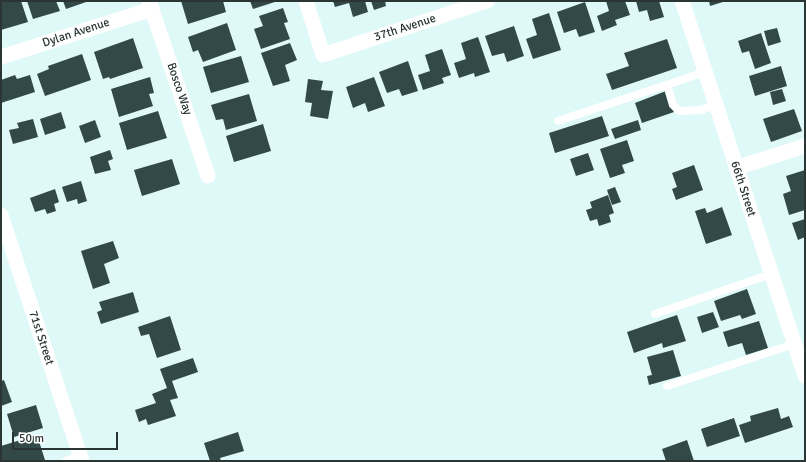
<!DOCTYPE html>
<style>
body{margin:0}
#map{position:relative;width:806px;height:462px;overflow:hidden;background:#def9f7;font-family:Signika,sans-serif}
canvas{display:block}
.frame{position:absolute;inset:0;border:2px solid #2a3534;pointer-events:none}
.scale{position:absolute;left:12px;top:432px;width:106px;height:18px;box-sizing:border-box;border:2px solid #2a3534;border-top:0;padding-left:5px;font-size:12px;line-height:14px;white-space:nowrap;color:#2a3534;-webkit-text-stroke:3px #fff;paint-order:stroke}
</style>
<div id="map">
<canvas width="806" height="462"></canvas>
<div class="frame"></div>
<div class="scale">50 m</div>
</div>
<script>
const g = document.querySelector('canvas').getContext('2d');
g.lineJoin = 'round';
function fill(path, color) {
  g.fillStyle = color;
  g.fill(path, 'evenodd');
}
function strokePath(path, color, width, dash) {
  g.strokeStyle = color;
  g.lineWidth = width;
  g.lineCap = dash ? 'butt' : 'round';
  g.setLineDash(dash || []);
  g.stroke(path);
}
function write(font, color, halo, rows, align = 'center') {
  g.font = font + ' Signika,sans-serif';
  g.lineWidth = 4;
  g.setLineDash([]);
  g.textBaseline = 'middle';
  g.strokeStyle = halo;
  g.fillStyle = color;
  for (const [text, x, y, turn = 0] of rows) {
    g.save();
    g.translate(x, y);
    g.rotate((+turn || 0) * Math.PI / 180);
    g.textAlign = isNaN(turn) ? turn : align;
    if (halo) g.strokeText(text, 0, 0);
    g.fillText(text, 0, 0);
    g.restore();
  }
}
const building = new Path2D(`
 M1 1H21L28 22 1 30Z
 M27 1H56L60 11 33 19Z
 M63 1H89L66 9Z
 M181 1H223L226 12 188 24Z
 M250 1H278L253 9Z
 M333 1H365L368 12 353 17 349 3 335 7Z
 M371 1H385L386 6 374 10Z
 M606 1H625L630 15 615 20 617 25 602 31 597 16 609 11Z
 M636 1H659L664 17 650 21 647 10 639 12Z
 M709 1H726L710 6Z
 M585 2 595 32 579 37 576 29 564 33 557 12Z
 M283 8 288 22 284 23 290 39 261 49 254 29 263 26 259 16Z
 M549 13 561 50 533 59 526 39 537 35 532 19Z
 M227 23 236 50 203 62 198 50 193 52 188 37Z
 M514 26 524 56 507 62 504 53 492 56 485 36Z
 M777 28 781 42 768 46 764 31Z
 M761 33 771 63 755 69 749 51 742 53 738 41Z
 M478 37 490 72 475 77 474 73 459 78 454 63 466 59 461 43Z
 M133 38 143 68 110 79 109 77 103 79 94 52Z
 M667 39 677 68 612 90 606 74 629 66 624 53Z
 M290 43 297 60 285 65 290 81 273 86 261 53Z
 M442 49 451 75 442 78 444 83 423 90 418 75 430 71 425 55Z
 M82 54 91 80 45 96 37 74 49 69 48 66Z
 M241 56 249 82 211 93 203 67Z
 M408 61 418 91 402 96 399 89 387 93 379 72Z
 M781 66 787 86 755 96 749 76Z
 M15 75 17 79 30 75 35 92 1 103V80Z
 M150 77 154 93 149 94 153 106 119 117 111 89Z
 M374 77 385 106 368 112 365 103 353 108 346 87Z
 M308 79 323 81 321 90 333 91 328 119 310 116 312 103 305 102Z
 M782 89 786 101 773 105 770 92Z
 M666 91 674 112 642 123 635 103Z
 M249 94 257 121 226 130 223 119 216 120 211 105Z
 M794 109 802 131 771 142 763 119Z
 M158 111 167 138 127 150 119 123Z
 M61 112 66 128 45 135 40 119Z
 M602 116 609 136 555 153 549 133Z
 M33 119 38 137 13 144 9 130 19 128 17 123Z
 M95 120 101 137 85 143 79 126Z
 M638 120 641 130 615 139 611 129Z
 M263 124 271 151 234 162 226 136Z
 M627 140 634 161 622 165 625 173 610 178 600 149Z
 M110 150 113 159 108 161 111 170 95 174 90 157Z
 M588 153 594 170 576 176 570 159Z
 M172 159 180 184 142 196 134 170Z
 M694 165 703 190 676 200 672 189 677 187 672 173Z
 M805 170V210L789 215 783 194 791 191 786 176Z
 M81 181 87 201 78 204 77 199 67 202 62 187Z
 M615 187 621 202 612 205 607 190Z
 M55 189 59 202 54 204 56 211 47 214 45 209 35 212 30 198Z
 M608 195 614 213 609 215 611 222 599 226 597 219 590 221 586 210 592 208 590 202Z
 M722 207 732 235 706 244 695 211 705 208 707 213Z
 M805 219V237L798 240 792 223Z
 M113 241 119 258 104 264 110 283 93 289 81 251Z
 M747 289 756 314 742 319 740 315 721 321 714 301Z
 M133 292 139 312 101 324 97 312 102 310 99 302Z
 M713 312 719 327 702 333 697 317Z
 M677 315 686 341 663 348 662 343 634 353 627 332Z
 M170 316 181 350 157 358 149 334 141 336 138 327Z
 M759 321 768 348 746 355 742 343 728 347 723 332Z
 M673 350 681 376 649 385 647 376 652 375 647 357Z
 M193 358 198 372 172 381 178 398 170 400 176 416 148 425 146 419 139 422 135 410 156 403 152 394 167 388 160 369Z
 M4 380 12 402 1 406V381Z
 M36 405 43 428 14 437 7 414Z
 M778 408 781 419 789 416 793 427 745 443 739 425 751 421 750 416Z
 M734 418 740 436 707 447 701 429Z
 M238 432 244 451 220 458 221 461H210L204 443Z
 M37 435 45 460 1 461V446Z
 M687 440 694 461H666L662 449Z`);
const lane = new Path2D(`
 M667 85 673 105 679 111 701 110 716 104
 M558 121 705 72
 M655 314 771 274
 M667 386 794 344
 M66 461 80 456`);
const street = new Path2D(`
 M149 1 208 176
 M306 1 323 55 487 1
 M682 1 805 376
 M1 57 152 9
 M736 168 805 146
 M1 215 82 461`);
const streetNames = [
 ["37th Avenue",405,28,-18],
 ["Dylan Avenue",76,33,-18],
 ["Bosco Way",179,89,71],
 ["66th Street",743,189,72],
 ["71st Street",41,338,72]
];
fill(building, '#324947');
strokePath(lane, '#fff', 8);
strokePath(street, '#fff', 15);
write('12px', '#2a3534', '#fff', streetNames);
</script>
